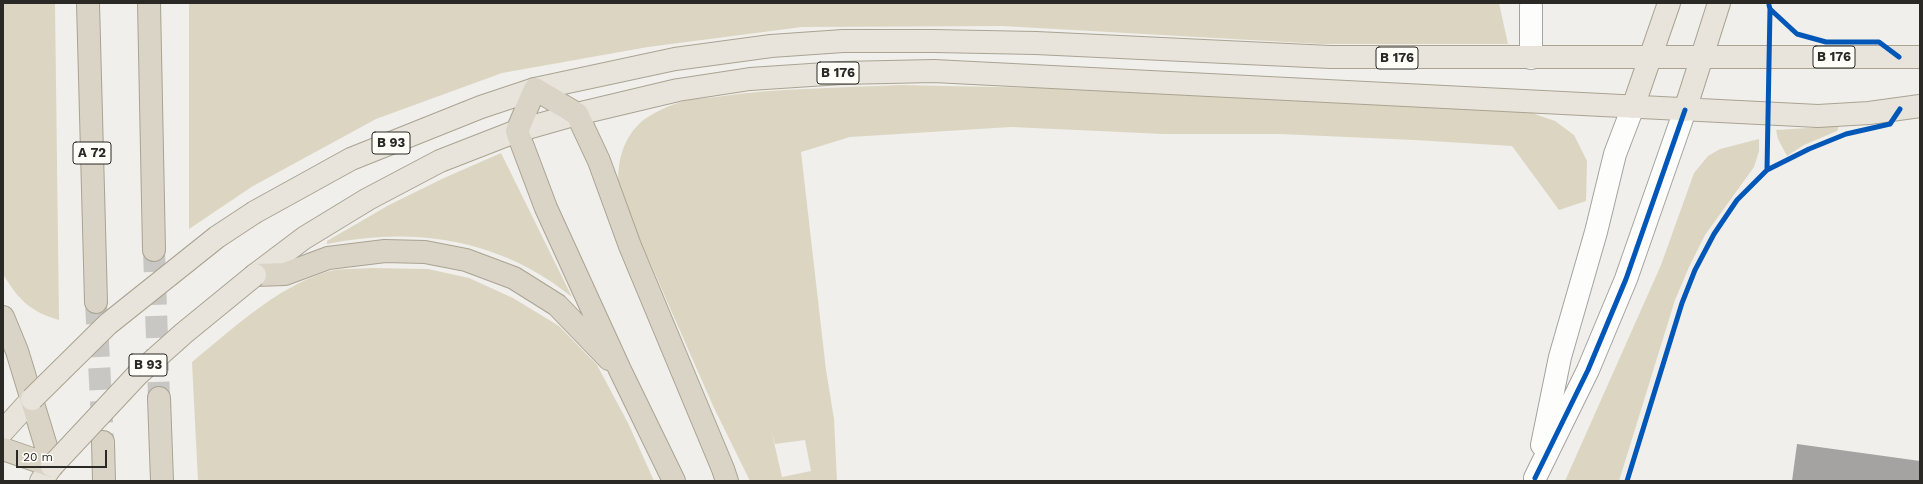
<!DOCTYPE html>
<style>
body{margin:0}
#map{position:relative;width:1923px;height:484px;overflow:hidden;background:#f0efeb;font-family:"Work Sans",sans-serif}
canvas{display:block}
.frame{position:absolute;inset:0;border:4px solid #2a2925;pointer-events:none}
.scale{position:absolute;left:16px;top:450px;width:91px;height:18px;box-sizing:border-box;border:2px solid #2a2925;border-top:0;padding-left:5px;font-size:12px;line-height:14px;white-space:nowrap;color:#2a2925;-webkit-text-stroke:3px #fffdf8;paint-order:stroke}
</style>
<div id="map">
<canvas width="1923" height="484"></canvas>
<div class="frame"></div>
<div class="scale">20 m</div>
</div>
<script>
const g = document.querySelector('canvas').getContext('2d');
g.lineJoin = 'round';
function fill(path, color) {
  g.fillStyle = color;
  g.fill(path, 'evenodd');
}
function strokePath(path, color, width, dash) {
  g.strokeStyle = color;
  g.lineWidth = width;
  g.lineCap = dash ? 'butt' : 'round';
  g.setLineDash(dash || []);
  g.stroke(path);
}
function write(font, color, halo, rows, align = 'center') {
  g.font = font + ' "Work Sans",sans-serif';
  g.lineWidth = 4;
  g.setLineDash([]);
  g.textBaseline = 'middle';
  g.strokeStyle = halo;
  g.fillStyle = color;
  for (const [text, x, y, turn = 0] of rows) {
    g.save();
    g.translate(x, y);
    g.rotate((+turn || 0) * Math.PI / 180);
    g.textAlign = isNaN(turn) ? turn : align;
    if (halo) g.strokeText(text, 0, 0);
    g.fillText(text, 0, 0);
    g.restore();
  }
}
const green = new Path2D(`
 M3 3H55L59 320C29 311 19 300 3 274Z
 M189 3H1499L1508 44H1322L1002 26 802 27 648 47 502 73 376 119 253 186 189 229Z
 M900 85 1091 89 1529 112 1555 121 1574 135 1587 161 1586 201 1559 210 1512 146 1415 140 1279 134H1164L1011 127 850 137 801 152 826 370 834 419 837 481H750L714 408 619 192C616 167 621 141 640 123 651 113 670 105 684 101 696 98 711 98 723 96 781 88 841 88 900 85ZM771 429 775 444 805 440 811 471 782 477Z
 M1839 126 1837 131 1804 145 1787 156 1778 139 1776 130Z
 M1759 139V151L1754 167 1705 235 1689 267 1675 300 1619 481H1565L1661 265 1694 173 1708 156 1720 149Z
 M501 153 572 297C500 239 415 226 327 244V241L389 205 444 178Z
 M371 268 428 269 469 278 513 298 559 326 597 365 628 423 654 481H198L192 362C234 328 274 289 326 272 339 268 357 269 371 268Z`);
const building = new Path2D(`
 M1797 444 1920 461V481H1792Z`);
const highwayTunnel = new Path2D(`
 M154 250 159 398
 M96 302 103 442`);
const minor = new Path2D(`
 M1531 58V6
 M1542 445 1560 357 1596 232 1615 154 1633 107
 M1535 478 1588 370 1626 279 1685 110`);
const major = new Path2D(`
 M1633 107 1669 3
 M1685 110 1719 3
 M255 212 351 159 481 107 535 89 675 59 771 46 843 41H934L1036 43 1330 57H1920
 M255 275 304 238 368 199 440 161 517 131 577 114 678 90 750 79 841 73 934 71 1818 116 1869 113 1920 106
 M3 431 32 399
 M41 481 52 466`);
const highway = new Path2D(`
 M88 3 96 302
 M149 3 154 250
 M255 275 285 274 328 258 385 251 425 252 466 260 514 278 557 305 609 359
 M3 317 17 351 52 466
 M159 398 162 481
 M103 442 104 481
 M3 449 52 466
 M674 481 620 370 546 208 517 131 535 89 577 114 599 161 630 246 723 469 727 481`);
const majorBridge = new Path2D(`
 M32 399 108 324 217 237 255 212
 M52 466 138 374 184 333 255 275`);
const cycleway = new Path2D(`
 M1769 5 1770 9 1797 34 1826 42H1879L1899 57
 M1767 170 1770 9
 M1535 478 1588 370 1626 279 1685 110
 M1627 481 1682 303 1695 270 1714 234 1737 200 1767 170 1809 149 1846 134 1890 124 1900 109`);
const shields = [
 [1834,57,42],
 [1397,58,42],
 [838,73,42],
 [391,143,38],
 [92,153,38],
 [148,365,38]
];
const shieldNames = [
 ["B 176",1834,57],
 ["B 176",1397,58],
 ["B 176",838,73],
 ["B 93",391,143],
 ["A 72",92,153],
 ["B 93",148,365]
];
fill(green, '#dcd5c2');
fill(building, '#a5a3a1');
strokePath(highwayTunnel, '#c8c7c3', 22, [22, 11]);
strokePath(minor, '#a4a3a0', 24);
strokePath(major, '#aaa392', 24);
strokePath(highway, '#aaa392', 24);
strokePath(minor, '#fdfdfc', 22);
strokePath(major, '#e8e4db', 22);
strokePath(highway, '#d9d4c6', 22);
strokePath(majorBridge, '#aaa392', 24, []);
strokePath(majorBridge, '#e8e4db', 22);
strokePath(cycleway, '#0057b8', 5);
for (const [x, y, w] of shields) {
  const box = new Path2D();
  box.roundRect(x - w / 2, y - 11, w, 22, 3);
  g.fillStyle = '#fffdf8';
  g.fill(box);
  strokePath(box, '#2a2925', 1);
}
write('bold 13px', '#2a2925', null, shieldNames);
</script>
